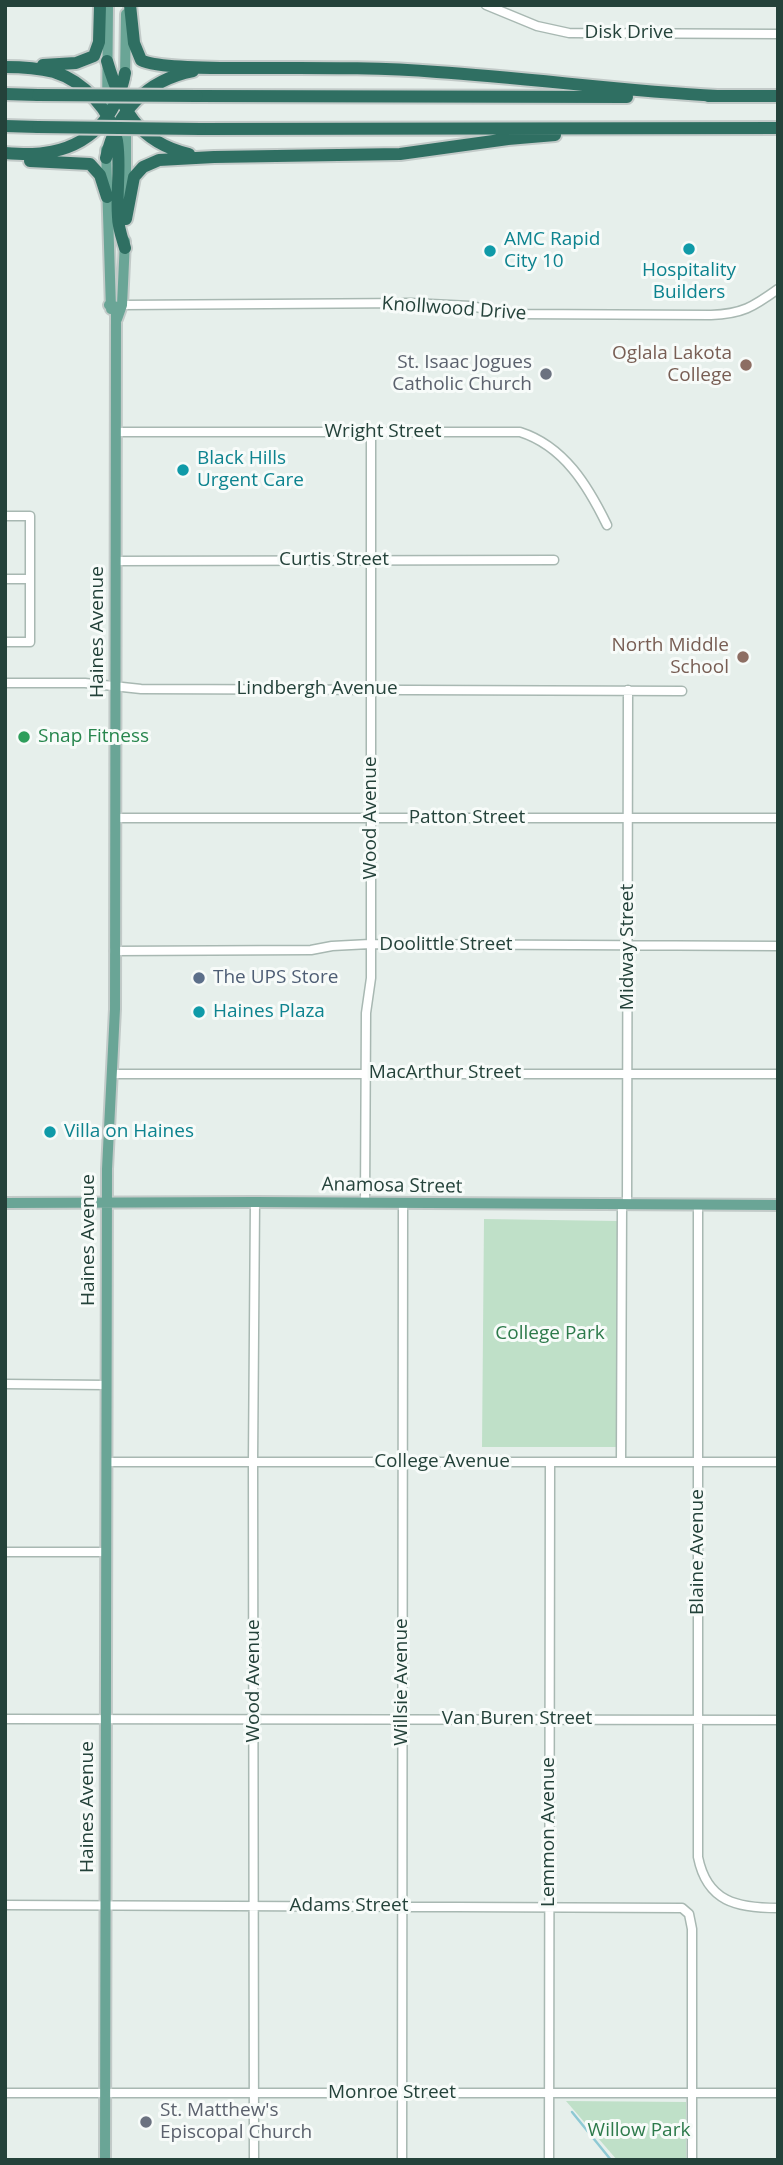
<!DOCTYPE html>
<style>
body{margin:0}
#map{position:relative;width:783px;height:2165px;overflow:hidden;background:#e6efeb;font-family:"Open Sans",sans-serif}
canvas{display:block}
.frame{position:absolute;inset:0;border:7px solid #24423a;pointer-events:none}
</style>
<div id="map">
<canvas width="783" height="2165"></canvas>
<div class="frame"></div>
</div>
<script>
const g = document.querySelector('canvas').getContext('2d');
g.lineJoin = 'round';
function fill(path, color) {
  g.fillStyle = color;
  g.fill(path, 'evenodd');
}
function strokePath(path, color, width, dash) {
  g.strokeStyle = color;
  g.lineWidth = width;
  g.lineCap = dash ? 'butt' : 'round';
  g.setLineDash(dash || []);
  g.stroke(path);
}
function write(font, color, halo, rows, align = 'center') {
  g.font = font + ' "Open Sans",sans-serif';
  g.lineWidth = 6;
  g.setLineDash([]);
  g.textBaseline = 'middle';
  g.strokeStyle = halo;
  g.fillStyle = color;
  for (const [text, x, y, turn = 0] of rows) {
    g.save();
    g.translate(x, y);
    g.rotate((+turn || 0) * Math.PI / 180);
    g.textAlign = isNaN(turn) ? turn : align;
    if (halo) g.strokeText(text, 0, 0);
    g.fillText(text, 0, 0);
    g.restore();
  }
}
const green = new Path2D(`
 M484 1219 617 1221V1447H482Z
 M566 2101 686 2102V2160H617Z`);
const stream = new Path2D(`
 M572 2112 611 2160`);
const minor = new Path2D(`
 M486 5 537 26 569 33 778 34
 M122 305 411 303 470 306 514 314 711 315C742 314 753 307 778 289
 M115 432H520C564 446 588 486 607 525
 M5 516H30V642H5
 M115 561 554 560
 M5 579H30
 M5 683H85L141 689 682 691
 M115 818H778
 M114 951 311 950 332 946 370 944 778 946
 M112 1074H778
 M365 1203 366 1013 371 978V432
 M627 1205 628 690
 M698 1206V1857C707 1902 737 1908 778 1908
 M5 1384 107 1385
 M107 1462H778
 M621 1462 622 1205
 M5 1552H106
 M5 1719 778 1720
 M5 1905 682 1908 689 1914 692 1929V2160
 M5 2093H778
 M254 2160 253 1462 255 1202
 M402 2160 403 1204
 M549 2160 550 1462`);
const major = new Path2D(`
 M125 78 126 14
 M107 117 108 5
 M126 122V201
 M106 150 111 309
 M117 319 122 305 125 241
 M5 1203 255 1202 778 1205
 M105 2160 107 1169 115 1009 116 309 114 306 109 305`);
const highway = new Path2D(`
 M130 5 134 43 141 60C157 69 230 68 252 68 313 68 375 67 437 72 530 78 623 91 717 96
 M107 61C121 108 137 142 189 154
 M43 65 76 63 94 56 99 42 100 5
 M5 67C22 67 38 68 54 72 83 81 111 110 117 141 121 165 116 192 118 217 118 227 122 238 125 248
 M5 94 38 95
 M197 96 627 97
 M708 96H778
 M5 126 38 127
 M200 129 778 128
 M5 153C18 154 32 155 44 153 90 147 117 116 125 73
 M106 158C116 112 147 80 193 71
 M30 161 90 164 100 175 107 197
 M126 219 134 177 143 167 159 160 214 157 400 154 508 139 555 135`);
const highwayBridge = new Path2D(`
 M38 95 197 96
 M38 127 200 129`);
const markers = [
 [689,249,7,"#0f9aa8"],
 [490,251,7,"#0f9aa8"],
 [746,365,7,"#8d6e63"],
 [546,374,7,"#6b7280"],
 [183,470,7,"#0f9aa8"],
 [743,657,7,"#8d6e63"],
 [24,737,7,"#2e9e5b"],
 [199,978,7,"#5c6f8a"],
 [199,1012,7,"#0f9aa8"],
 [50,1132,7,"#0f9aa8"],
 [146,2122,7,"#6b7280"]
];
const streetNames = [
 ["Disk Drive",629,33],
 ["Knollwood Drive",454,309,4],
 ["Wright Street",383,432],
 ["Curtis Street",334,560],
 ["Haines Avenue",98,632,-90],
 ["Lindbergh Avenue",317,689],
 ["Wood Avenue",371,818,-90],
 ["Patton Street",467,818],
 ["Doolittle Street",446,945],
 ["Midway Street",628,947,-90],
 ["MacArthur Street",445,1073],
 ["Anamosa Street",392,1186,1],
 ["Haines Avenue",89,1240,-90],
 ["College Avenue",442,1462],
 ["Blaine Avenue",698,1552,-90],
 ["Wood Avenue",254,1681,-90],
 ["Willsie Avenue",402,1682,-90],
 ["Van Buren Street",517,1719],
 ["Haines Avenue",88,1807,-90],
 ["Lemmon Avenue",549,1832,-90],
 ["Adams Street",349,1906],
 ["Monroe Street",392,2093]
];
const cultureNames = [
 ["AMC Rapid",504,240],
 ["City 10",504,262],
 ["Hospitality",689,271,"center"],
 ["Builders",689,293,"center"],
 ["Black Hills",197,459],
 ["Urgent Care",197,481],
 ["Haines Plaza",213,1012],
 ["Villa on Haines",64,1132]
];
const educationNames = [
 ["Oglala Lakota",732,354],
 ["College",732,376],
 ["North Middle",729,646],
 ["School",729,668]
];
const worshipNames = [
 ["St. Isaac Jogues",532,363],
 ["Catholic Church",532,385],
 ["St. Matthew's",160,2111,"left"],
 ["Episcopal Church",160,2133,"left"]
];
const leisureNames = [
 ["Snap Fitness",38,737]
];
const serviceNames = [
 ["The UPS Store",213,978]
];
const parkNames = [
 ["College Park",550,1334],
 ["Willow Park",639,2131]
];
fill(green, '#bfe0c8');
strokePath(stream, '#8ec9d4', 2.5);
strokePath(minor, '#a8b8b2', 11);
strokePath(major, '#c2cac8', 14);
strokePath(highway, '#c2cac8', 16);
strokePath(minor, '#fff', 8);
strokePath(major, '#6aa596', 10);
strokePath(highway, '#2f6f62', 12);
strokePath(highwayBridge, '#c2cac8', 16, []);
strokePath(highwayBridge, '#2f6f62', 12);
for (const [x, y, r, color] of markers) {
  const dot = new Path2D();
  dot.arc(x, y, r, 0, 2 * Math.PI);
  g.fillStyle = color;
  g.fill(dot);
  strokePath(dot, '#f7fbf9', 2.5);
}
write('19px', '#24423a', '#f7fbf9', streetNames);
write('19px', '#0d838f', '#f7fbf9', cultureNames, 'left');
write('19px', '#785e54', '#f7fbf9', educationNames, 'right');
write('19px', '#5b616d', '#f7fbf9', worshipNames, 'right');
write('19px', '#27864d', '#f7fbf9', leisureNames, 'left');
write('19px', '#4e5e75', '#f7fbf9', serviceNames, 'left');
write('19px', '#2d7a4b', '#f7fbf9', parkNames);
</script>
